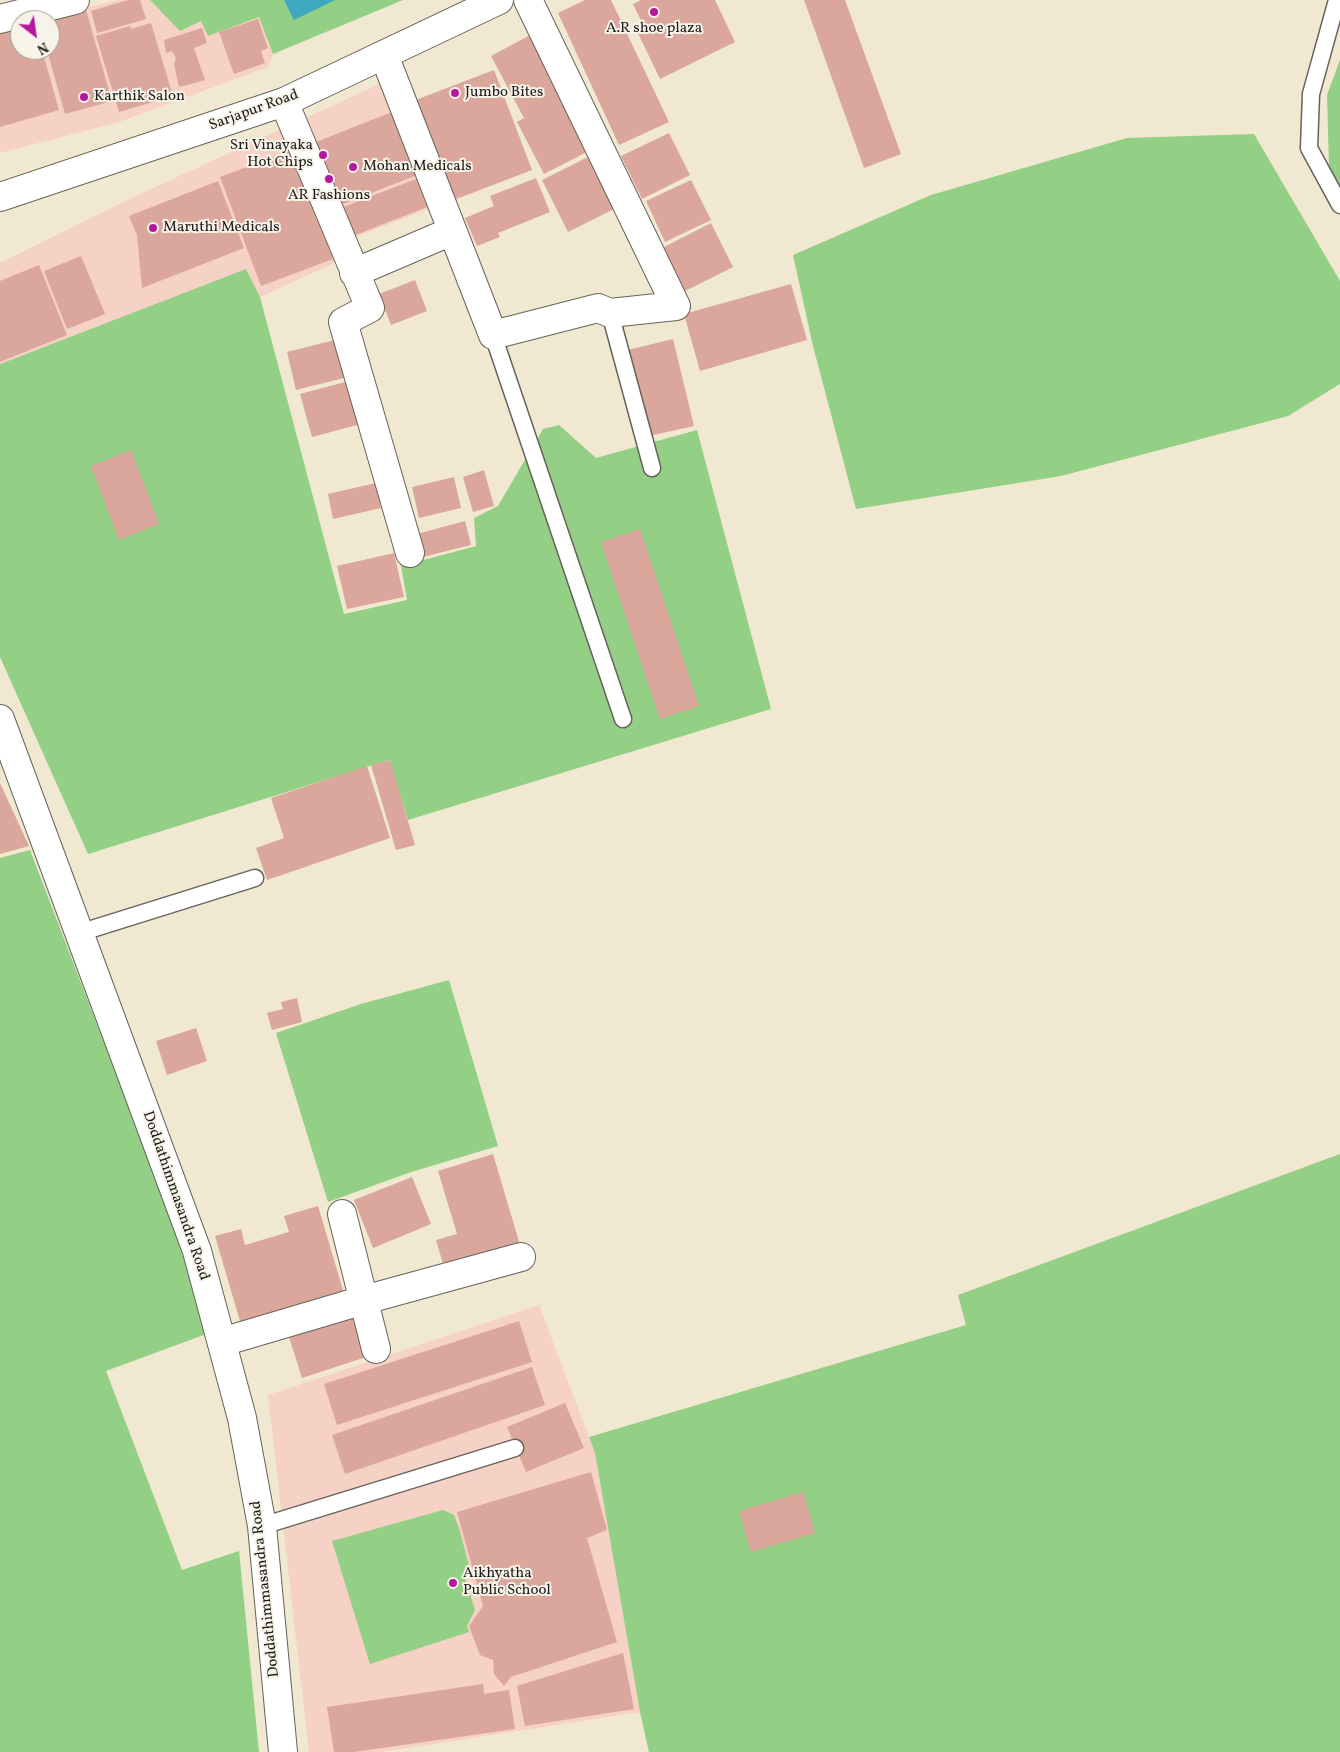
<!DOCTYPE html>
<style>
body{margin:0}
#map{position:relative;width:1340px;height:1752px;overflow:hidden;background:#f0e8d0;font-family:Vollkorn,serif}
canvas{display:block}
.north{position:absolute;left:10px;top:10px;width:50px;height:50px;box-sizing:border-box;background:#f7f3e8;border:1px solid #9f9d96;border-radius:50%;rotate:150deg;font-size:14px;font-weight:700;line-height:20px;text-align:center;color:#1c1c1c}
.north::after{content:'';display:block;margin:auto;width:18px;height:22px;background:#b5179e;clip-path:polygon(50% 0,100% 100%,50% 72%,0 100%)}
</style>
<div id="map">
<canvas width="1340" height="1752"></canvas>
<div class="north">N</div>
</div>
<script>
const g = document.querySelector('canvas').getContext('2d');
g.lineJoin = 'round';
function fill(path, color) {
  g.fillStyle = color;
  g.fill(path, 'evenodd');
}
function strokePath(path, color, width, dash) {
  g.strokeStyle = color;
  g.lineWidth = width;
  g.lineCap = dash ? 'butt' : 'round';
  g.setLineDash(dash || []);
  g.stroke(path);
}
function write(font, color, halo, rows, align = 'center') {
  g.font = font + ' Vollkorn,serif';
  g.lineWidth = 4;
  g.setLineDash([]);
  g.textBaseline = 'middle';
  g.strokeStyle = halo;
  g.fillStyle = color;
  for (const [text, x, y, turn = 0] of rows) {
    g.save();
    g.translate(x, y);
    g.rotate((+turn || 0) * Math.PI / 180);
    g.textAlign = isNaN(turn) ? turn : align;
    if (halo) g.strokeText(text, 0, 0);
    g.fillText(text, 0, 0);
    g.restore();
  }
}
const built = new Path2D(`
 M118 0H150L180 30 201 20 208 35 259 17 273 54 268 67 116 123 0 153V28L20 50H50V20H33Z
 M388 80 434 207 331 246 336 262 260 297 246 269 0 364V263L125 201Z
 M539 1305 595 1453 640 1712 382 1752H309L268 1395Z`);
const green = new Path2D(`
 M150 0H403L273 54 259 17 208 36 201 21 180 31Z
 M1340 60V185L1329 167 1327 95Z
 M1254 134 1340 281V384L1288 416 1061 476 856 509 813 346 793 255 931 195 1127 138Z
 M246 269 260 297 344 614 407 600 401 566 476 546 474 518 498 506 543 429 559 425 596 458 697 430 771 709 408 820 389 760 88 854 0 657V364Z
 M30 850 159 1186 209 1333 106 1371 182 1570 239 1551 259 1752H0V858Z
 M449 980 498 1146 411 1172 328 1202 276 1033 361 1004Z
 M1340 1154V1752H649L640 1712 595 1453 589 1437 966 1325 958 1295Z
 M443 1510 454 1515 459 1528 471 1573 464 1575 475 1610 467 1626 469 1632 370 1664 332 1541Z`);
const water = new Path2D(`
 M284 0H335L294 20Z`);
const building = new Path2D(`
 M128 0H140L146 19 97 33 91 11Z
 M585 0H611L669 122 619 145 558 13Z
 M641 0H715L735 42 660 79 636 29 643 25 633 4Z
 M804 0H845L901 154 864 168Z
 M86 10 112 101 65 114 47 50H50V20Z
 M258 19 268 48 261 51 265 63 234 74 219 32Z
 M151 23 173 96 119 112 96 36 130 26 131 29Z
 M20 25V50H42L59 110 0 127V31Z
 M202 28 207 43 194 48 205 80 179 87 174 64 176 58 172 51 166 53 164 40Z
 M536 32 570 98 561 102 587 152 544 174 517 122 524 118 491 56Z
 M494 70 532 170 451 201 413 101Z
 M392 112 417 175 341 205 316 142Z
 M669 133 690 175 642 199 621 156Z
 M292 150 333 259 261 286 220 177Z
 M588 157 614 209 568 232 542 180Z
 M536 178 550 212 498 233 500 237 477 246 465 218 494 206 490 196Z
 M416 179 427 207 353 236 343 207Z
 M691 180 711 220 665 242 646 201Z
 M218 181 244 248 142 288 137 235 129 216Z
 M711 223 733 267 685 291 664 247Z
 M81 256 105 314 67 329 44 271Z
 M39 265 67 335 0 362V281Z
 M415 280 427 311 391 325 379 294Z
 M791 284 807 340 700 371 684 314Z
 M339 339 348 377 296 390 287 352Z
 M673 339 694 426 649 436 628 350Z
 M349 381 361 424 312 437 300 394Z
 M131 450 159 524 119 540 91 466Z
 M484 470 494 506 473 512 463 477Z
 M454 477 461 508 419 518 412 487Z
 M376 483 381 508 333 519 328 494Z
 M465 521 471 545 419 558 413 535Z
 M640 529 699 706 660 719 601 542Z
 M394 553 404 597 347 609 337 566Z
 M390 760 415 845 396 850 371 765Z
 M367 766 390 838 267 880 256 848 284 838 271 798Z
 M0 783 29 846 0 854Z
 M297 998 302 1022 272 1030 267 1013 283 1009 281 1002Z
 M196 1028 207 1061 167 1075 156 1041Z
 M493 1154 520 1245 444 1267 436 1240 457 1234 438 1171Z
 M412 1177 431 1224 373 1248 354 1200Z
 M318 1206 345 1297 242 1328 215 1236 241 1229 245 1245 289 1232 284 1216Z
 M352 1316 366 1357 302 1378 289 1337Z
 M519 1321 532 1362 337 1425 324 1384Z
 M532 1367 545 1405 345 1474 332 1435Z
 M565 1403 584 1448 526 1472 507 1427Z
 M591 1472 607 1530 587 1538 617 1642 511 1677 504 1686 494 1674 493 1660 480 1655 469 1626 483 1606 457 1512Z
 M803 1492 815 1533 751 1552 739 1511Z
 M623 1653 634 1709 525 1726 517 1686Z
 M483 1684 484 1694 509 1690 515 1729 354 1752H334L327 1707Z`);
const lane = new Path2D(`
 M1337 0 1311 94 1309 148 1340 205
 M610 313 652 468
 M493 335 623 719
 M79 933 255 878
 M262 1526 515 1448`);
const street = new Path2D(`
 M0 19 75 0
 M384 55 493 335 598 308 610 313 676 306 528 0
 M284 102 370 308 343 322 410 553
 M354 273 452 231
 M342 1214 376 1349
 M222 1342 364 1300 521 1257`);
const secondary = new Path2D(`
 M0 197 284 102 499 0
 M0 719 197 1251 242 1418 262 1526 283 1752`);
const markers = [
 [654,12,5,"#b5179e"],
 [455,93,5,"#b5179e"],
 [84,97,5,"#b5179e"],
 [323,155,5,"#b5179e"],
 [353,167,5,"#b5179e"],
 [329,179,5,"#b5179e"],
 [153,228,5,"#b5179e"],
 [453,1583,5,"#b5179e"]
];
const poiNames = [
 ["A.R shoe plaza",654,29,"center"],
 ["Jumbo Bites",465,93],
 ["Karthik Salon",94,97],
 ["Sri Vinayaka",313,146,"right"],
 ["Hot Chips",313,163,"right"],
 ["Mohan Medicals",363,167],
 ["AR Fashions",329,196,"center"],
 ["Maruthi Medicals",163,228],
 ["Aikhyatha",463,1574],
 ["Public School",463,1591]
];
const streetNames = [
 ["Sarjapur Road",254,111,-20],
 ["Doddathimmasandra Road",175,1196,71],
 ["Doddathimmasandra Road",266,1589,-96]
];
fill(built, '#f6d1c5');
fill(green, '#93cf84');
fill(water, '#3ea8be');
fill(building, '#dba69b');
strokePath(lane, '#66635b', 19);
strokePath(street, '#66635b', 30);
strokePath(secondary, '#66635b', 30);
strokePath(lane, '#fff', 16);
strokePath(street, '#fff', 28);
strokePath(secondary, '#fff', 28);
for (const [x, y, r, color] of markers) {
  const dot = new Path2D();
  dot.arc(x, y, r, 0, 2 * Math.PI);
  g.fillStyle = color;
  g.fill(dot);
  strokePath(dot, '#f7f3e8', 2);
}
write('15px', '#1c1c1c', '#f7f3e8', poiNames, 'left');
write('15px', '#1c1c1c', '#f7f3e8', streetNames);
</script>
